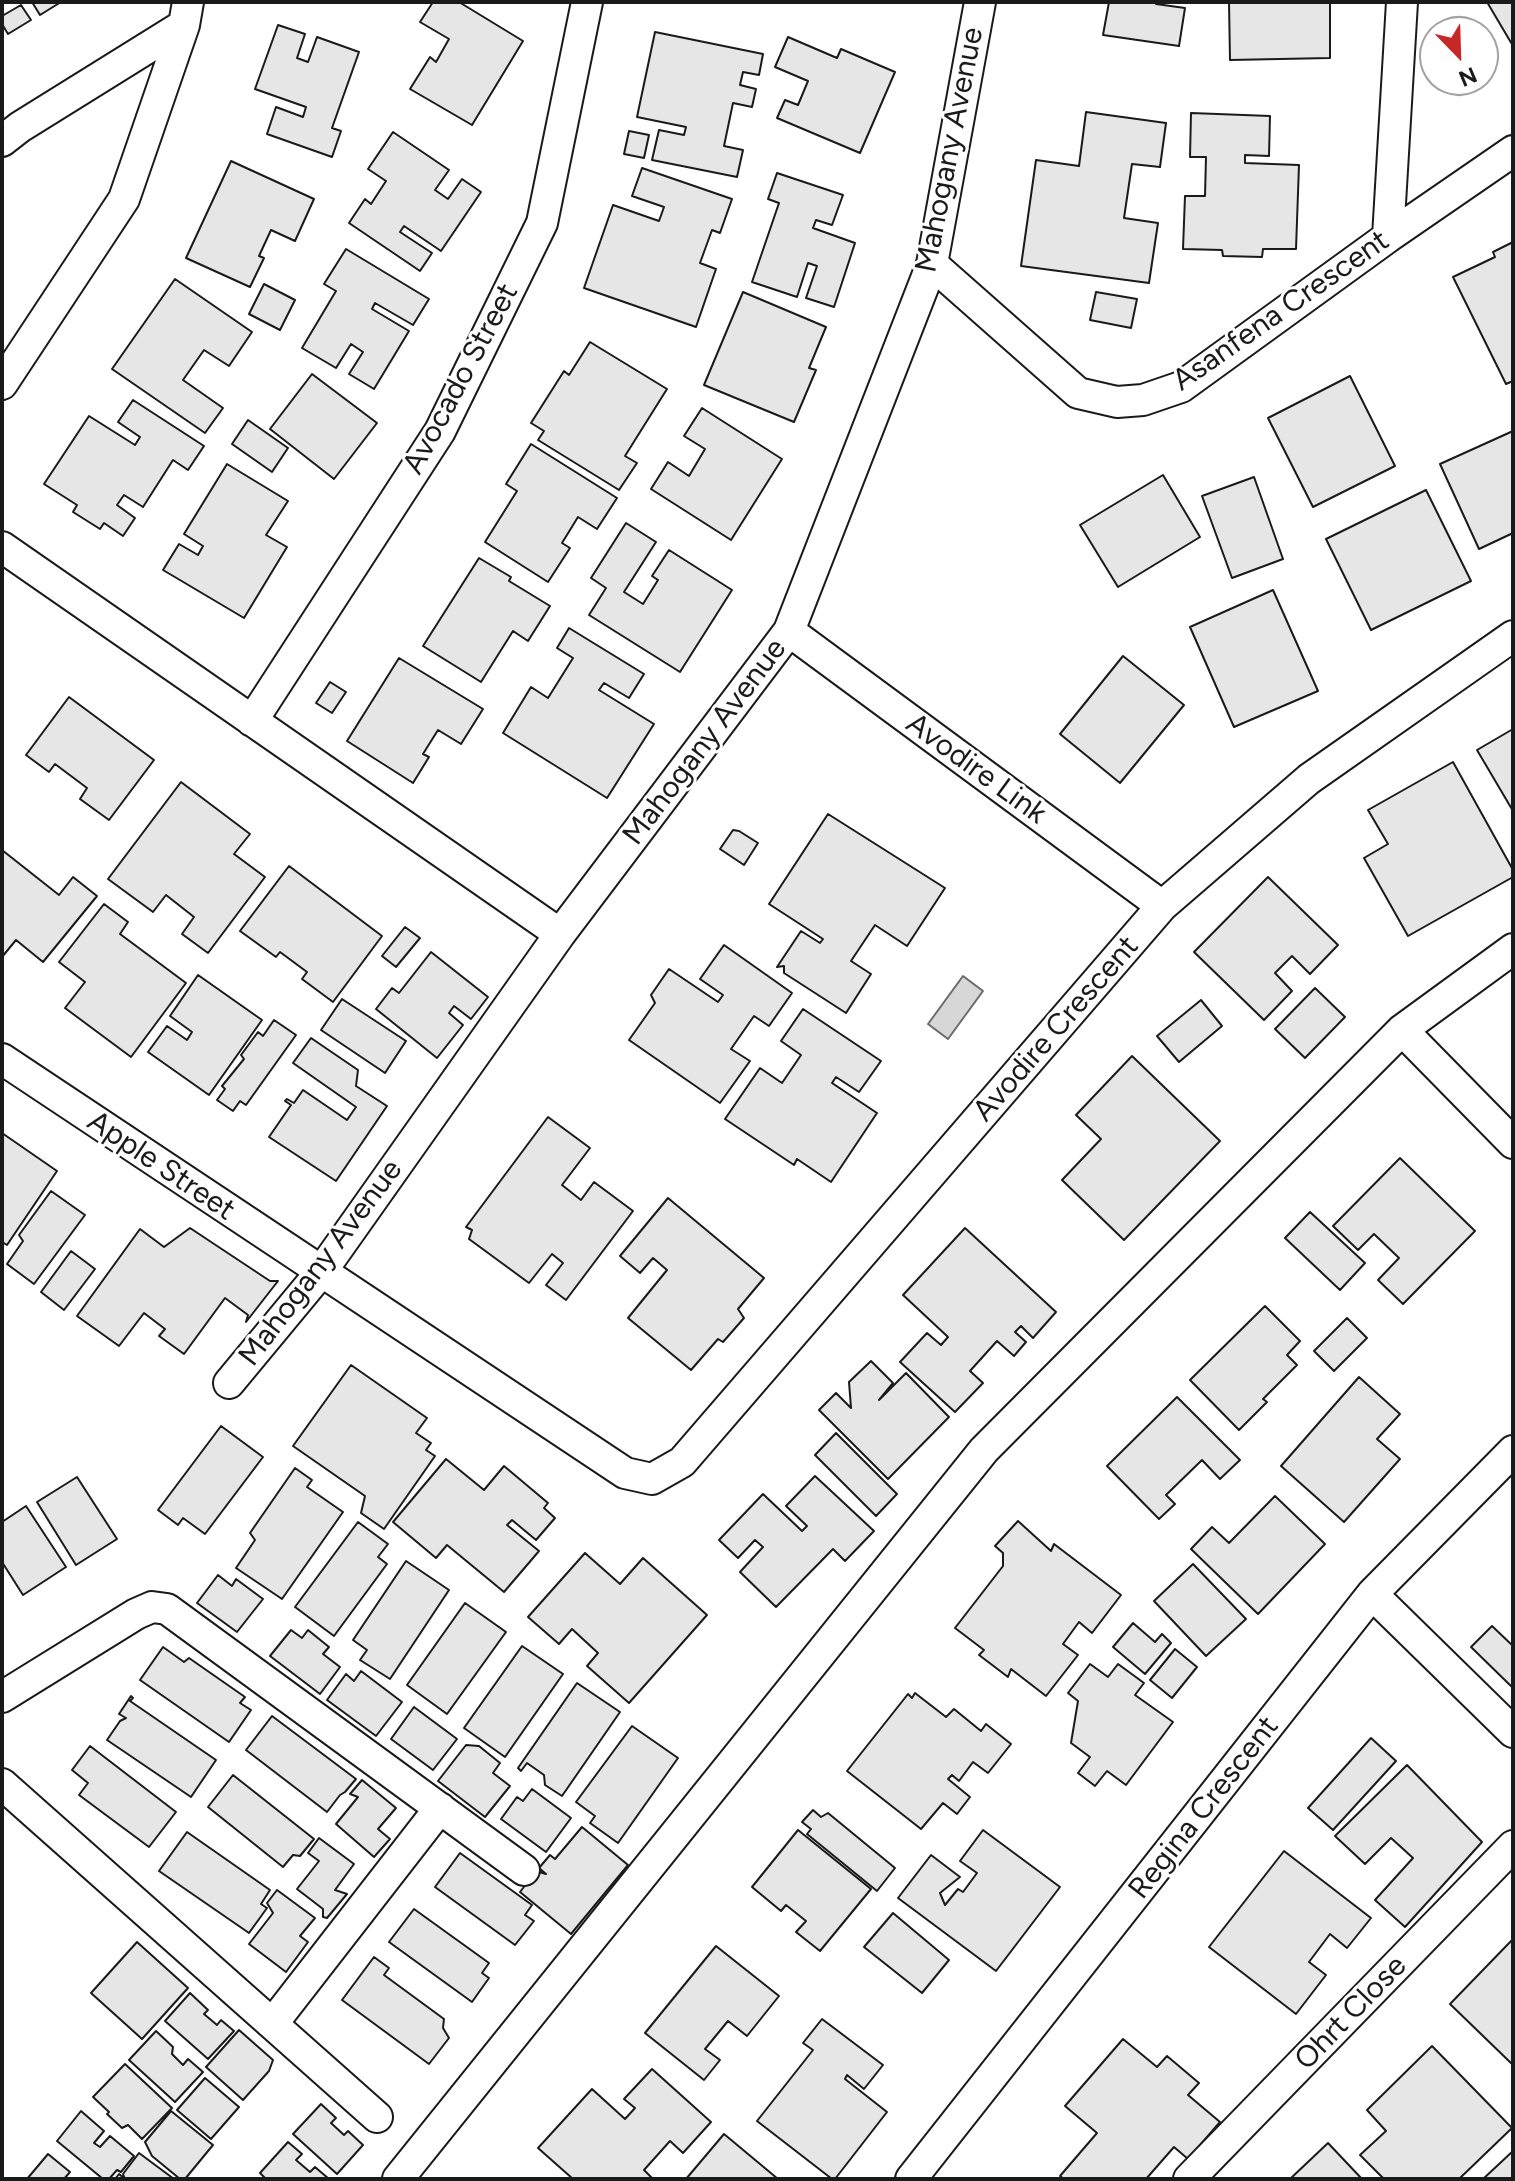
<!DOCTYPE html>
<style>
body{margin:0}
#map{position:relative;width:1515px;height:2181px;overflow:hidden;background:#fff;font-family:Figtree,sans-serif}
canvas{display:block}
.frame{position:absolute;inset:0;border:4px solid #1a1a1a;pointer-events:none}
.north{position:absolute;left:1419px;top:16px;width:80px;height:80px;box-sizing:border-box;background:#fff;border:2px solid #a3a3a3;border-radius:50%;rotate:157deg;font-size:22px;font-weight:700;line-height:32px;text-align:center;color:#1a1a1a}
.north::after{content:'';display:block;margin:auto;width:28px;height:36px;background:#c62828;clip-path:polygon(50% 0,100% 100%,50% 72%,0 100%)}
</style>
<div id="map">
<canvas width="1515" height="2181"></canvas>
<div class="frame"></div>
<div class="north">N</div>
</div>
<script>
const g = document.querySelector('canvas').getContext('2d');
g.lineJoin = 'round';
function fill(path, color) {
  g.fillStyle = color;
  g.fill(path, 'evenodd');
}
function strokePath(path, color, width, dash) {
  g.strokeStyle = color;
  g.lineWidth = width;
  g.lineCap = dash ? 'butt' : 'round';
  g.setLineDash(dash || []);
  g.stroke(path);
}
function write(font, color, halo, rows, align = 'center') {
  g.font = font + ' Figtree,sans-serif';
  g.lineWidth = 6;
  g.setLineDash([]);
  g.textBaseline = 'middle';
  g.strokeStyle = halo;
  g.fillStyle = color;
  for (const [text, x, y, turn = 0] of rows) {
    g.save();
    g.translate(x, y);
    g.rotate((+turn || 0) * Math.PI / 180);
    g.textAlign = isNaN(turn) ? turn : align;
    if (halo) g.strokeText(text, 0, 0);
    g.fillText(text, 0, 0);
    g.restore();
  }
}
const water = new Path2D(`
 M963 976 983 991 948 1039 928 1024Z`);
const building = new Path2D(`
 M32 2H61L40 15Z
 M433 2H459L523 41 472 125 410 89 430 57 436 62 449 39 420 22Z
 M1109 2H1156V4L1185 8 1179 46 1103 35Z
 M1229 2H1330V58L1230 60Z
 M1487 2H1513V46Z
 M21 5 31 20 8 34 2 24V16Z
 M278 25 305 34 297 58 308 62 317 37 359 52 332 128 341 131 332 157 267 134 276 107 303 117 306 107 255 89Z
 M655 32 763 54 759 75 743 72 740 85 756 89 752 107 733 103 724 146 743 150 737 177 652 160 659 130 684 135 686 127 637 117Z
 M788 37 837 58 841 49 895 72 860 153 777 118 785 100 798 105 808 81 775 67Z
 M1086 112 1166 123 1160 167 1132 164 1124 218 1158 223 1149 283 1021 266 1036 160 1079 166Z
 M1191 113 1270 116 1269 156 1245 155V163L1299 165 1296 249H1263L1262 257 1223 256 1222 250 1183 249 1185 196H1205L1206 157H1190Z
 M629 131 649 135 644 158 624 154Z
 M393 132 449 170 435 190 448 199 462 179 481 192 441 251 404 226 400 232 432 253 420 271 349 223 365 199 371 204 386 181 368 169Z
 M231 161 314 199 295 241 271 230 259 256 264 258 250 287 186 258Z
 M642 168 732 199 720 233 712 230 700 263 716 269 696 327 584 288 613 205 659 221 664 207 632 196Z
 M777 173 843 195 832 225 816 220 813 228 855 243 834 307 806 298 817 266 808 263 797 297 752 282 779 203 768 199Z
 M1513 242V381L1506 384 1453 277 1495 257 1493 252Z
 M346 249 429 299 413 325 375 303 372 309 409 331 374 389 349 374 363 352 351 344 336 368 302 348 336 291 324 284Z
 M175 279 252 332 229 366 204 350 183 380 223 408 205 433 112 369Z
 M264 284 295 300 280 330 249 314Z
 M743 292 826 327 809 368 816 370 794 422 704 385Z
 M1096 292 1137 299 1131 328 1090 320Z
 M590 342 667 389 625 456 637 463 619 490 538 440 544 431 531 423 564 371 569 375Z
 M312 374 377 423 334 479 270 429Z
 M1350 376 1395 466 1313 507 1268 418Z
 M133 400 204 446 188 470 173 460 143 507 124 495 117 505 135 518 123 536 104 523 100 529 73 512 77 505 44 484 89 416 135 445 140 437 118 422Z
 M702 408 782 459 731 540 651 489 668 462 689 476 705 449 684 436Z
 M248 420 288 448 272 472 232 444Z
 M1513 431V533L1479 549 1440 464Z
 M531 444 617 498 597 529 578 517 562 543 570 548 548 582 485 542 517 491 506 484Z
 M227 464 288 501 266 535 287 547 244 618 163 570 179 544 198 555 203 546 184 534Z
 M1163 475 1200 537 1118 587 1080 525Z
 M1254 477 1283 559 1232 578 1202 496Z
 M1426 490 1471 581 1371 630 1326 539Z
 M626 523 656 542 624 592 643 604 658 580 652 576 669 550 732 590 680 672 589 615 606 588 591 578Z
 M479 558 511 577 509 581 550 606 528 641 513 631 481 682 423 646Z
 M1273 590 1318 691 1234 727 1190 627Z
 M569 628 644 674 629 698 604 683 599 690 654 724 607 798 503 733 531 687 548 698 573 658 557 648Z
 M1123 656 1184 705 1120 783 1060 734Z
 M399 658 483 709 461 744 438 730 423 754 429 757 413 783 347 741Z
 M330 682 346 692 332 713 316 703Z
 M69 697 154 760 109 820 80 799 87 788 55 764 49 772 26 755Z
 M1513 729V811L1477 750Z
 M1453 762 1513 870V877L1408 936 1364 858 1388 844 1368 810Z
 M181 782 250 834 234 854 265 877 208 953 182 934 194 917 166 895 153 912 108 879Z
 M828 814 945 888 907 946 875 925 851 961 871 974 846 1013 784 973V966L777 967 801 931 820 943 823 939 769 904Z
 M733 830 739 831 758 843 744 865 720 849Z
 M2 850 59 895 73 877 97 896 43 962 16 940 2 957Z
 M289 866 382 936 333 1002 302 979 307 972 280 952 276 957 240 931Z
 M1268 877 1338 945 1310 974 1292 956 1275 973 1292 991 1264 1020 1194 952Z
 M104 904 128 922 120 934 186 983 131 1057 65 1008 85 982 59 962Z
 M405 927 420 938 396 967 382 956Z
 M724 945 792 993 769 1026 754 1016 731 1049 750 1061 720 1103 629 1040 655 1003 651 995 669 969 718 1002 723 995 700 979Z
 M431 952 488 997 471 1019 454 1006 449 1013 463 1025 437 1058 376 1009 392 988 399 993Z
 M198 975 262 1020 209 1095 148 1052 167 1026 187 1040 192 1032 170 1016Z
 M1315 988 1345 1017 1305 1058 1275 1029Z
 M342 999 406 1041 385 1073 321 1030Z
 M1201 1000 1222 1026 1179 1062 1157 1036Z
 M803 1009 881 1061 859 1092 836 1077 832 1083 877 1113 831 1182 797 1159 794 1165 725 1119 760 1068 782 1083 801 1055 781 1041Z
 M274 1020 296 1035 246 1105 240 1101 233 1111 217 1100 225 1089 222 1086 244 1059 241 1055 258 1032 263 1036Z
 M311 1038 358 1070 356 1086 387 1106 336 1181 269 1137 291 1105 285 1101 287 1099 294 1103 303 1090 347 1120 356 1107 293 1063Z
 M1132 1056 1220 1141 1124 1240 1062 1180 1101 1139 1076 1115Z
 M548 1117 590 1148 562 1185 581 1200 594 1182 633 1211 566 1300 546 1285 563 1263 552 1254 529 1283 469 1239 472 1230 466 1227Z
 M2 1133 57 1171 7 1245 2 1242Z
 M1400 1158 1475 1231 1403 1304 1378 1280 1399 1258 1374 1234 1358 1250 1333 1226Z
 M51 1191 85 1215 34 1284 7 1264 23 1241 19 1235Z
 M668 1198 764 1278 738 1309 744 1318 723 1342 718 1339 691 1370 628 1318 667 1270 653 1258 640 1273 620 1256Z
 M1310 1212 1365 1263 1340 1290 1285 1238Z
 M190 1228 270 1281H278L246 1322 248 1315 225 1298 184 1354 159 1336 165 1329 144 1313 119 1346 77 1316 140 1229 164 1247Z
 M965 1228 1056 1312 1033 1338 1021 1326 1015 1332 1026 1342 1014 1356 997 1341 970 1371 983 1383 955 1412 900 1362 927 1333 941 1345 948 1337 903 1295Z
 M71 1251 95 1269 64 1310 41 1292Z
 M1265 1306 1300 1341 1287 1355 1297 1365 1263 1399 1267 1402 1239 1430 1190 1380Z
 M1347 1318 1367 1338 1334 1371 1314 1351Z
 M871 1361 893 1383 879 1400 906 1373 949 1417 888 1479 819 1410 836 1393 851 1408 849 1382Z
 M351 1365 427 1418 416 1433 431 1443 426 1450 435 1456 384 1529 361 1513 365 1496 293 1446Z
 M1359 1377 1400 1414 1377 1439 1400 1459 1344 1522 1281 1466Z
 M1177 1397 1240 1460 1220 1479 1202 1460 1166 1495 1175 1504 1159 1519 1107 1466Z
 M221 1426 263 1457 205 1534 183 1518 178 1525 158 1510Z
 M836 1433 897 1494 876 1516 815 1455Z
 M446 1459 484 1490 504 1466 548 1503 544 1508 555 1518 536 1540 512 1520 507 1525 539 1551 504 1592 447 1545 436 1558 393 1522Z
 M295 1468 312 1480 307 1487 343 1512 282 1599 236 1568 255 1540 250 1533Z
 M815 1476 874 1531 845 1561 833 1549 776 1607 740 1572 763 1547 755 1540 738 1558 719 1540 763 1494 802 1531 807 1526 786 1506Z
 M77 1477 117 1539 76 1565 37 1502Z
 M1275 1496 1325 1544 1258 1614 1191 1549 1212 1527 1229 1543Z
 M26 1506 66 1567 23 1595 2 1562V1522Z
 M1018 1521 1051 1551 1054 1544 1121 1595 1092 1633 1079 1622 1063 1644 1078 1655 1046 1696 1011 1669 1008 1677 979 1655 984 1650 955 1628 1003 1566V1553L995 1546Z
 M358 1522 388 1544 378 1557 387 1564 334 1636 295 1607Z
 M585 1553 620 1584 643 1558 707 1615 629 1703 587 1666 598 1653 572 1629 559 1644 528 1617Z
 M406 1561 449 1590 390 1679 360 1660 367 1650 353 1640Z
 M1193 1564 1246 1619 1206 1656 1154 1601Z
 M218 1575 232 1586 236 1579 263 1599 237 1632 197 1603Z
 M465 1603 506 1632 447 1714 407 1685Z
 M1133 1623 1155 1642 1162 1634 1171 1643 1145 1674 1113 1647Z
 M1492 1626 1513 1646V1688L1471 1647Z
 M291 1630 302 1638 308 1630 329 1647 323 1654 340 1667 320 1694 270 1656Z
 M522 1646 563 1674 505 1757 464 1728Z
 M163 1647 184 1662 189 1658 245 1697 240 1703 251 1710 229 1742 140 1680Z
 M1175 1649 1197 1667 1172 1698 1150 1680Z
 M1090 1664 1108 1677 1118 1664 1144 1683 1135 1695 1173 1722 1126 1785 1107 1771 1095 1786 1078 1773 1090 1757 1071 1743 1078 1701 1068 1693Z
 M361 1671 402 1702 376 1736 327 1700 346 1674 354 1681Z
 M577 1683 620 1712 562 1796 545 1785 544 1775 527 1763 521 1771 518 1768Z
 M915 1693 946 1717 954 1709 981 1731 986 1724 1011 1744 988 1773 973 1762 959 1781 952 1775 948 1779 970 1797 957 1814 943 1803 921 1829 847 1771 908 1694 912 1698Z
 M131 1696 133 1698 130 1701 216 1760 191 1797 107 1740 120 1721 126 1718 119 1714Z
 M414 1707 457 1739 433 1770 391 1739Z
 M272 1716 356 1779 345 1792 340 1795 327 1812 246 1750Z
 M632 1726 678 1758 618 1843 590 1823 595 1816 576 1802Z
 M1371 1738 1396 1761 1333 1830 1308 1808Z
 M466 1745 479 1746 500 1763 493 1773 510 1786 485 1817 438 1781Z
 M90 1746 176 1812 149 1847 79 1795 88 1783 72 1770Z
 M1407 1765 1482 1842 1405 1927 1375 1900 1413 1858 1391 1838 1365 1864 1335 1836Z
 M233 1775 314 1839 300 1856 293 1855 283 1867 208 1807Z
 M362 1780 396 1808 378 1829 390 1839 374 1857 336 1824 358 1797 350 1794Z
 M532 1789 571 1818 546 1852 501 1819 517 1797 523 1801Z
 M813 1810 821 1817 828 1813 895 1868 877 1891 807 1834 811 1829 802 1822Z
 M582 1827 628 1865 571 1934 520 1892 536 1871 546 1874 539 1868 550 1855 555 1859Z
 M798 1830 871 1889 820 1951 796 1932 806 1921 786 1905 781 1911 752 1887Z
 M983 1830 1060 1887 996 1971 898 1898 931 1855 960 1877 940 1893 945 1905 958 1889 963 1892 977 1873 960 1861Z
 M187 1832 270 1890 261 1904 267 1908 249 1933 159 1871Z
 M319 1838 354 1864 335 1890 347 1894 327 1918 323 1917V1909L297 1889 319 1861 308 1853Z
 M1284 1851 1371 1918 1347 1948 1330 1934 1309 1962 1326 1975 1296 2014 1209 1947Z
 M460 1853 532 1905 525 1915 534 1921 515 1945 435 1887Z
 M277 1890 315 1918 300 1936 308 1942 286 1972 249 1944 273 1913 267 1903Z
 M414 1909 489 1963 482 1973 489 1978 472 2002 389 1942Z
 M893 1913 949 1960 922 1993 864 1947Z
 M1513 1939V2065L1450 2004Z
 M137 1942 188 1988 142 2039 91 1993Z
 M716 1946 779 1996 747 2036 728 2021 705 2049 720 2060 704 2080 645 2033Z
 M374 1957 389 1968 384 1975 444 2019 443 2028 449 2038 429 2064 342 2000Z
 M190 1993 208 2010 204 2014 217 2025 221 2020 234 2031 208 2059 165 2021Z
 M822 2019 883 2065 864 2089 847 2075 845 2079 887 2112 835 2179H832L757 2121 813 2050 803 2043Z
 M239 2030 273 2060 269 2071 243 2100 206 2067Z
 M156 2031 173 2047 172 2054 183 2065 188 2059 203 2072 175 2102 129 2060Z
 M1123 2039 1157 2067 1167 2056 1199 2083 1188 2095 1220 2122 1188 2159 1174 2147 1146 2179H1064L1060 2176 1097 2133 1065 2106Z
 M1432 2046 1512 2128 1459 2179H1384L1360 2155 1386 2131 1367 2110Z
 M125 2064 172 2108 142 2139 128 2125 122 2128 107 2114 109 2112 93 2097Z
 M652 2069 711 2122 683 2153 670 2141 644 2170 653 2179H573L538 2148 592 2089 625 2119 635 2108 624 2099Z
 M205 2078 239 2107 211 2139 177 2110Z
 M321 2104 336 2118 331 2123 344 2135 348 2131 363 2145 337 2174 293 2134Z
 M81 2111 104 2131 94 2143 100 2147 110 2136 134 2156 121 2172 117 2170 109 2179H103L57 2141Z
 M171 2111 213 2145 185 2179H180L152 2156 145 2142Z
 M724 2134 778 2179H686Z
 M288 2142 302 2154 296 2160 310 2172 315 2167 329 2179H266L260 2173Z
 M1328 2143 1362 2179H1290Z
 M1513 2151V2179H1483Z
 M139 2153 174 2179H115L119 2174 125 2179 123 2174Z
 M48 2154 70 2172 64 2179H27Z`);
const street = new Path2D(`
 M2 141 20 127 184 25
 M1388 237 1402 2
 M932 264 1078 393 1117 402 1143 400 1181 387 1388 237 1513 151
 M2 384 124 199 184 25 188 2
 M2 547 560 934
 M789 631 1162 906
 M252 721 440 431 542 223 587 2
 M1402 1030 1513 1143
 M2 1059 625 1473 652 1479 682 1462 1162 906 1309 779 1513 636
 M229 1383 321 1272 560 934 789 631 932 264 980 2
 M1372 1594 1513 1732
 M2 1697 136 1614 152 1607 167 1609 524 1870
 M2 1784 377 2117
 M273 2023 440 1808
 M398 2179 984 1450 1402 1030 1513 949
 M911 2179 1372 1594 1513 1451
 M1189 2179 1513 1846`);
const streetNames = [
 ["Mahogany Avenue",950,150,-79],
 ["Asanfena Crescent",1281,311,-35],
 ["Avocado Street",461,379,-62],
 ["Mahogany Avenue",705,742,-53],
 ["Avodire Link",976,769,36],
 ["Avodire Crescent",1056,1029,-49],
 ["Apple Street",161,1166,34],
 ["Mahogany Avenue",321,1263,-53],
 ["Regina Crescent",1204,1808,-52],
 ["Ohrt Close",1351,2013,-46]
];
fill(water, '#d7d7d7');
strokePath(water, '#6a6a6a', 2);
fill(building, '#e6e6e6');
strokePath(building, '#1a1a1a', 2);
strokePath(street, '#1a1a1a', 34);
strokePath(street, '#fff', 30);
write('30px', '#1a1a1a', '#fff', streetNames);
</script>
